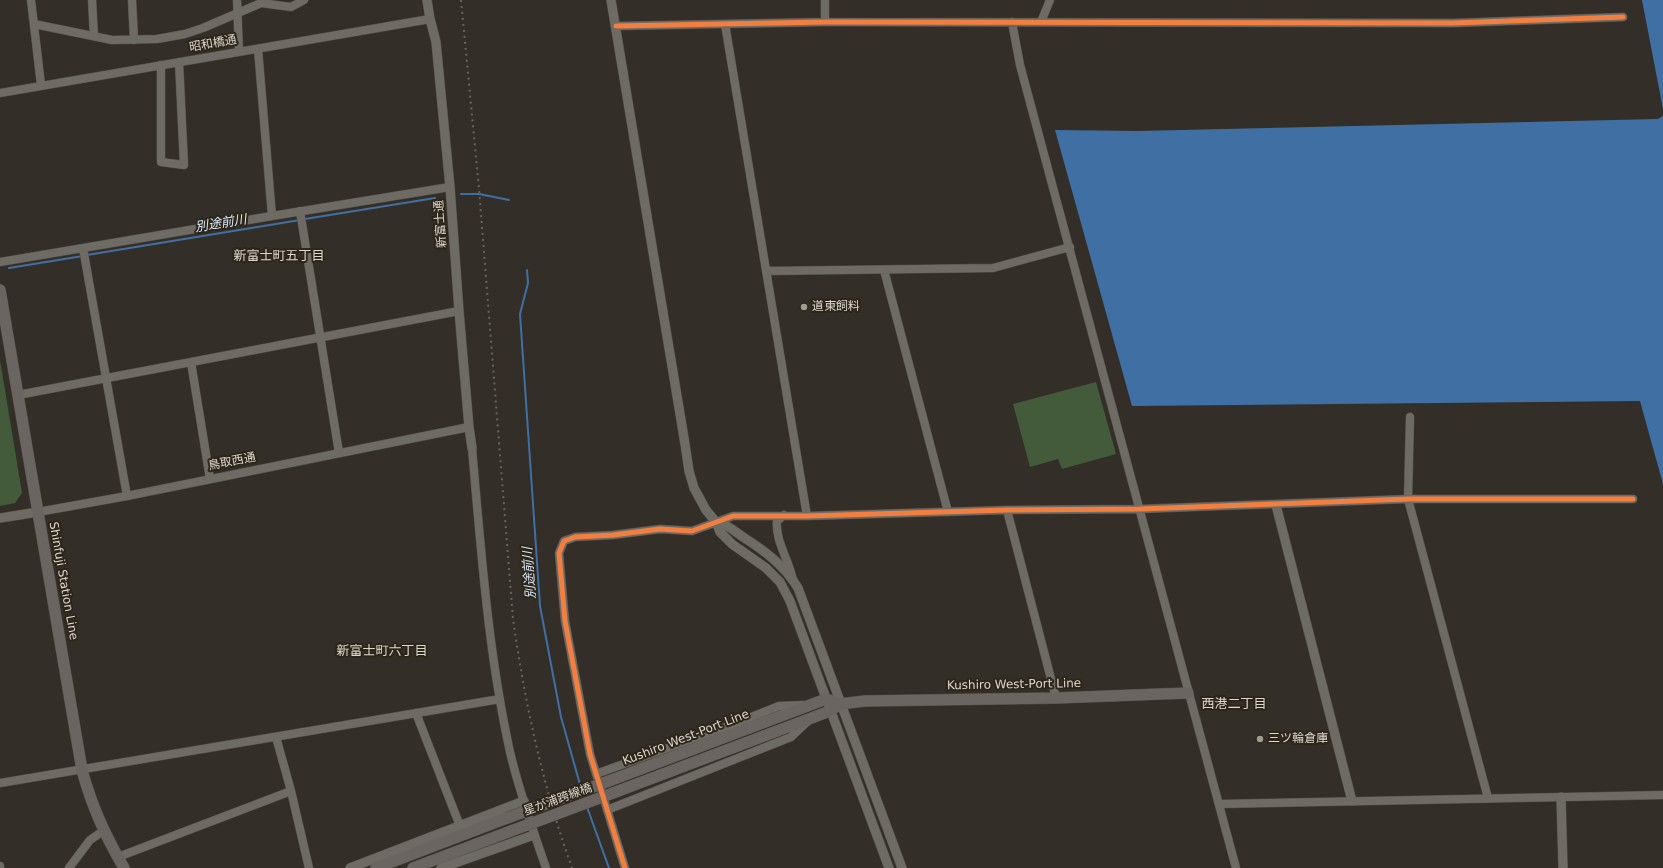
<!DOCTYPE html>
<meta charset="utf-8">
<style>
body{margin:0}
canvas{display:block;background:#332e28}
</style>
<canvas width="1663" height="868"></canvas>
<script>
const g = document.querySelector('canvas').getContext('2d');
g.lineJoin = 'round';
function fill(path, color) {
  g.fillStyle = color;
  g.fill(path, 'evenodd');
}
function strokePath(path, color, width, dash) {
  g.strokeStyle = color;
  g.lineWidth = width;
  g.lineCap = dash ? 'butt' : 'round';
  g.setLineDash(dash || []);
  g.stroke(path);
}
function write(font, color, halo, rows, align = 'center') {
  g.font = font + ' "DejaVu Sans","Noto Sans JP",sans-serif';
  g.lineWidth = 4;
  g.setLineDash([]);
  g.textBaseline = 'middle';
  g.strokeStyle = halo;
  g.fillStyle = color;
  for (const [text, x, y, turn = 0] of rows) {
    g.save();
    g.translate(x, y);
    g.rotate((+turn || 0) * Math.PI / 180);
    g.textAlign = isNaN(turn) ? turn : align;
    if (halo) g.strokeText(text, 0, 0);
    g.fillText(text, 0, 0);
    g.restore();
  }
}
const green = new Path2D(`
 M0 360 22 493 15 503 0 506Z
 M1096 382 1116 454 1062 469 1058 459 1030 467 1013 404Z`);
const water = new Path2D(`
 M1642 0H1663V109Z
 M1663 116V484L1640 401 1132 406 1055 130 1138 131 1658 119Z`);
const stream = new Path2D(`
 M461 194H479L509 200
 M305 219 435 198
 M87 255 300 220
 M9 268 83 256
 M527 270 528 283 520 314 540 606 561 717 581 788
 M587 807 609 868`);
const minor = new Path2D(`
 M31 0 41 85
 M92 0 94 36
 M132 0 134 40
 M237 0 239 52
 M825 0V22
 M1012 22 1020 65 1236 868
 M1041 22 1050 0
 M34 24 112 40 157 39 185 34 203 28 261 3 291 7 304 0
 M725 24 807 516
 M616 26 825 22 1453 23 1623 17
 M258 49 272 216
 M161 65V162L184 165 179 62
 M0 93 430 19
 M300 211 339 453
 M83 248 127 496
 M0 262 272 216 450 187
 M884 270 948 512
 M766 271 993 268 1070 247
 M191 362 210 479
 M18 395 459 311
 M1410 417 1408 499 1488 798
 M472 448C481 549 488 652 510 752 519 791 533 830 546 868
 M1007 510 1056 698
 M38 512 127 496 469 427
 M784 515 777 521C775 542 790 561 793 581
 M416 713 460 826
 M276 737 291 791 309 868
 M596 774 734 724 779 706 804 705
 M0 783 500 699
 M1220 804 1663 795
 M607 810 791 737 808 721
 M118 857 291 791
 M0 866V868
 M69 868 90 840 103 831
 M625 868 590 754 565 621 559 553 564 541 575 537 613 535 660 529 692 531 733 516H807L1007 510 1140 509 1408 499H1633`);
const tertiary = new Path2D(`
 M427 0 430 19 436 42 450 187 459 311 469 427 472 448
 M611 0 685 444 689 471 694 488 706 510 716 522 720 532 732 544 766 568 780 582 790 601 889 868
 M1276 505 1352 801
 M0 518 38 512
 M716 522C728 525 733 530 743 537 765 551 784 565 798 588L902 868
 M1561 797 1563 868
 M350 868 524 801
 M441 868 534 835`);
const secondary = new Path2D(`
 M0 290 82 770C92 807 105 835 124 868
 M609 781 826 699 840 704 865 701 1056 698 1188 693
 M613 793 830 711 840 704
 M376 868 507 818
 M413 868 511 831`);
const rail = new Path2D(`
 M461 0 479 189 513 619C525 704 543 787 572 868`);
const secondaryBridge = new Path2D(`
 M507 818 609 781
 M511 831 613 793`);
const cycleway = new Path2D(`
 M616 26 825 22 1453 23 1623 17
 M625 868 590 754 565 621 559 553 564 541 575 537 613 535 660 529 692 531 733 516H807L1007 510 1140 509 1408 499H1633`);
const markers = [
 [804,307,4,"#a19c95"],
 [1260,739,4,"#a19c95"]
];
const streetNames = [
 ["昭和橋通",213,44,-10],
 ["新富士通",441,224,-94],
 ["鳥取西通",232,462,-11],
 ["Shinfuji Station Line",63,581,80],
 ["Kushiro West-Port Line",1014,685,-1],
 ["Kushiro West-Port Line",686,738,-21],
 ["星が浦跨線橋",558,800,-20]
];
const poiNames = [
 ["道東飼料",812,307],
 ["三ツ輪倉庫",1268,739]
];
const waterNames = [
 ["別途前川",221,224,-9],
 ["別途前川",530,573,-94]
];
const neighbourhoodNames = [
 ["新富士町五丁目",279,257],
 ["新富士町六丁目",382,652],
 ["西港二丁目",1234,705]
];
fill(green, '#435a3b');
fill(water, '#4070a3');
strokePath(stream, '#4070a3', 2);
strokePath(minor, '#514d47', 9);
strokePath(tertiary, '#514d47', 10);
strokePath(secondary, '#514d47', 12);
strokePath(minor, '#6e6a64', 8);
strokePath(tertiary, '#6e6a64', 9);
strokePath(secondary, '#6b6561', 11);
strokePath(rail, '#67645f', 2, [2, 4]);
strokePath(secondaryBridge, '#514d47', 12, []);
strokePath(secondaryBridge, '#6b6561', 11);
strokePath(cycleway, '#f27e40', 5);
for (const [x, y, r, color] of markers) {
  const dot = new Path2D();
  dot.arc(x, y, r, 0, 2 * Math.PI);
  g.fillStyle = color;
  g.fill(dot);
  strokePath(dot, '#2d261a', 1.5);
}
write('12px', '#dcd7cf', '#2d261a', streetNames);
write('12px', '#dcd7cf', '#2d261a', poiNames, 'left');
write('italic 13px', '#d8e6f6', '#2d261a', waterNames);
write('13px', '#dcd7cf', '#2d261a', neighbourhoodNames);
</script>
